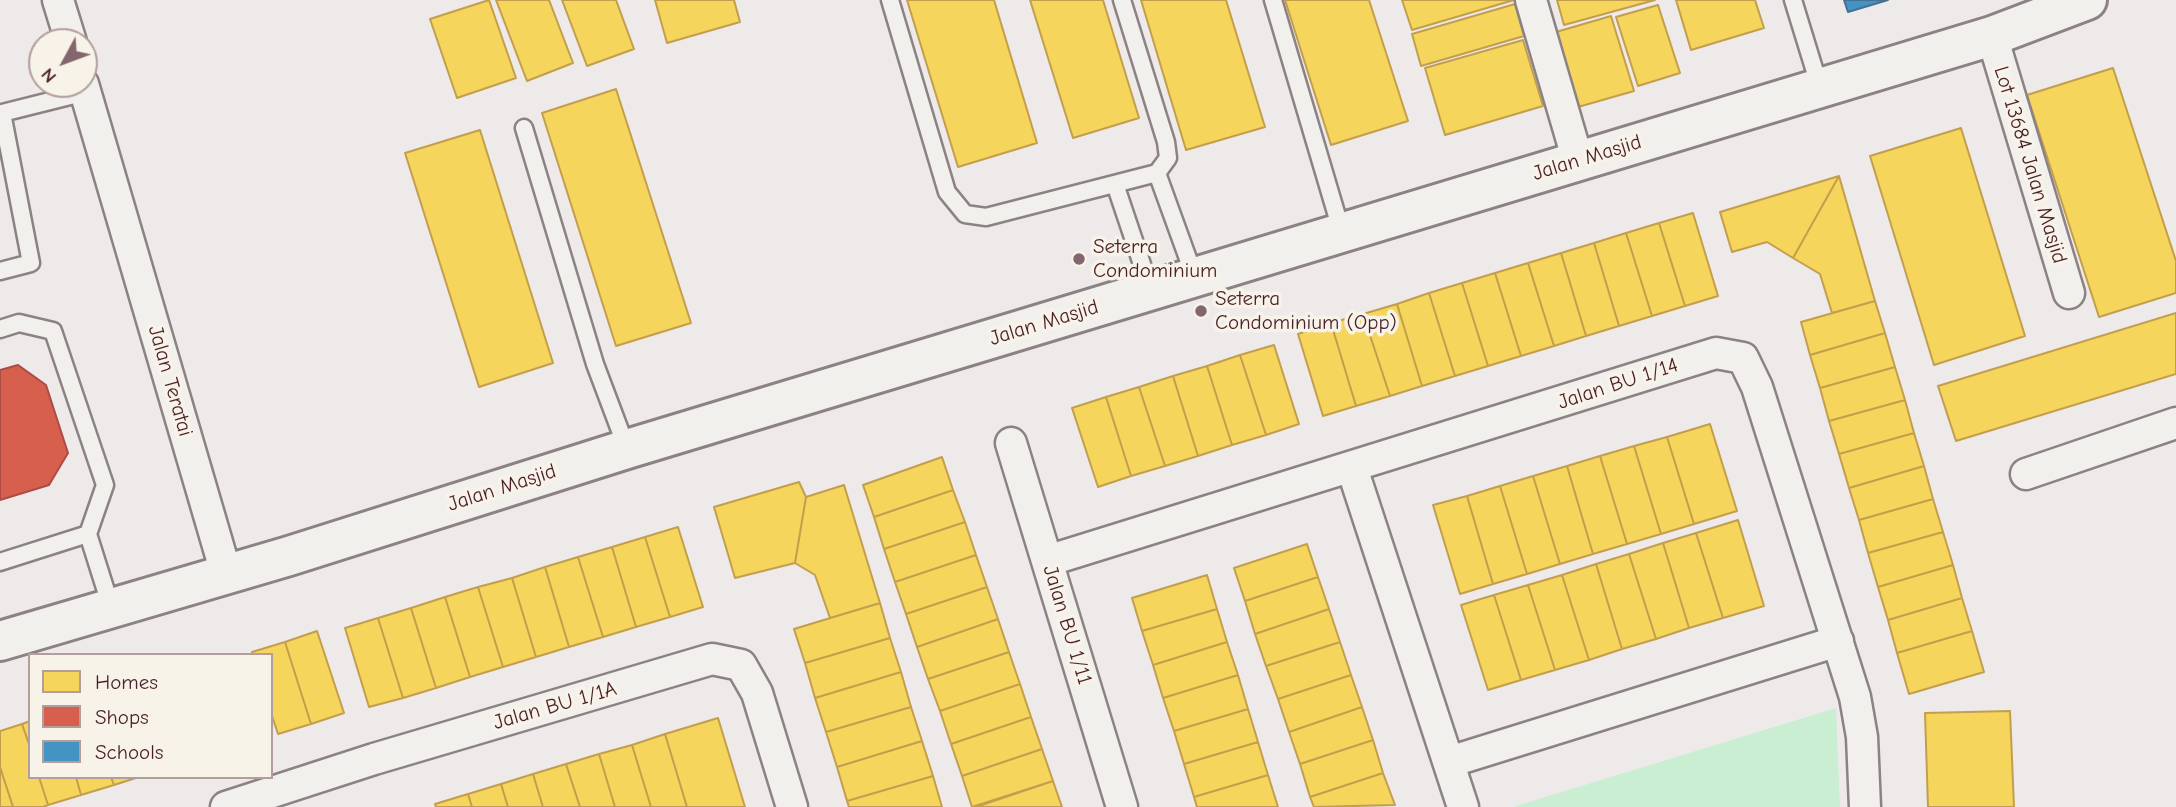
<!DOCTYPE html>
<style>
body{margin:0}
#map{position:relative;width:2176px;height:807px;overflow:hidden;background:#eeeaea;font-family:"Comic Neue",sans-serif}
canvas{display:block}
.legend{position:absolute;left:28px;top:653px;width:245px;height:126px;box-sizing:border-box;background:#f7f3e8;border:2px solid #b29e9c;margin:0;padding:9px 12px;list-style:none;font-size:21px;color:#4a1f2b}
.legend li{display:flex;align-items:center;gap:14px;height:35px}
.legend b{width:35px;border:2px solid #b29e9c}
.north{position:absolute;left:28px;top:28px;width:70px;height:70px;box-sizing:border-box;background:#f7f3e8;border:2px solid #b29e9c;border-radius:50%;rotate:229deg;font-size:19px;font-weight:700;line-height:28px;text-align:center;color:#4a1f2b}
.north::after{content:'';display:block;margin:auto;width:24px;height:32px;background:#83666e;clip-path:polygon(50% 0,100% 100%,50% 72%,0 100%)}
</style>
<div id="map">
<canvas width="2176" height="807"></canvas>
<ul class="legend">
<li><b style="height:19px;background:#f6d55c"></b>Homes</li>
<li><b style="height:19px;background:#d6604d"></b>Shops</li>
<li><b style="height:19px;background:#4393c3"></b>Schools</li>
</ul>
<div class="north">N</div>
</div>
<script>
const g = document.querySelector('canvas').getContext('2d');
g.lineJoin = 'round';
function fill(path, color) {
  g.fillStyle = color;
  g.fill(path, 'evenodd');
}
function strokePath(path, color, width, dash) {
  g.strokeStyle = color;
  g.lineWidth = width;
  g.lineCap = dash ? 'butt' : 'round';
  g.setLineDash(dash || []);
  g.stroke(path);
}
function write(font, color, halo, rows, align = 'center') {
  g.font = font + ' "Comic Neue",sans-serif';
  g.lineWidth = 7;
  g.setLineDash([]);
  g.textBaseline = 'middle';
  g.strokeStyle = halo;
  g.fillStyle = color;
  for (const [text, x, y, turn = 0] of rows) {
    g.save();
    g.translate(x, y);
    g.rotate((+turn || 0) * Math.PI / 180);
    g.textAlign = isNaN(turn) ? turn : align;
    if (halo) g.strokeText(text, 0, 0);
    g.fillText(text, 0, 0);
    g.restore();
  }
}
const green = new Path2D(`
 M1836 708 1840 807H1516V806Z`);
const homes = new Path2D(`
 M489 0 516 78 457 98 430 19Z
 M496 0H549L573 63 527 81Z
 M562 0H616L634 49 587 66Z
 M655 0H734L740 22 667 43Z
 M907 0H994L1037 143 958 167Z
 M1030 0H1103L1139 118 1073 138Z
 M1141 0H1226L1265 127 1186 150Z
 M1285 0H1369L1408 121 1331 145Z
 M1402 0H1514L1412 30Z
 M1557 0H1655L1564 25Z
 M1676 0H1755L1764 28 1691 50Z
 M1515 4 1524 36 1421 66 1412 34Z
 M1658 5 1680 73 1638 86 1616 17Z
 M1611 16 1634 91 1578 107 1556 32Z
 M1523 40 1543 106 1445 135 1425 68Z
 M2113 68 2176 261V293L2099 317 2027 95Z
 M616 89 691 323 616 346 542 113Z
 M1961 128 2025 336 1934 365 1870 156Z
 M480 130 553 363 479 387 405 153Z
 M1839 176 1793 258 1767 242 1732 252 1720 212Z
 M1839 176 1875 301 1832 313 1820 274 1793 258Z
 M1693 213 1718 296 1685 306 1659 223Z
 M1659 223 1685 306 1652 316 1626 233Z
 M1626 233 1652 316 1619 326 1594 243Z
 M1594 243 1619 326 1586 336 1561 253Z
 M1561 253 1586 336 1554 346 1528 263Z
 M1528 263 1554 346 1521 356 1495 273Z
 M1495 273 1521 356 1488 366 1462 283Z
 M1462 283 1488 366 1455 376 1429 293Z
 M1429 293 1455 376 1422 386 1397 304Z
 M1875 301 1885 333 1810 355 1801 322Z
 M1397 304 1422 386 1390 396 1363 314Z
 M2176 313V374L1956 441 1938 386Z
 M1363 314 1390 396 1356 406 1331 323Z
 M1331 323 1356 406 1323 416 1298 334Z
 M1885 333 1895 367 1820 388 1810 355Z
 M1274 345 1299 424 1266 435 1240 355Z
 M1240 355 1266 435 1232 445 1207 366Z
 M1207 366 1232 445 1198 456 1173 376Z
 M1895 367 1905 400 1829 421 1820 388Z
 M1173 376 1198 456 1165 466 1139 387Z
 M1139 387 1165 466 1131 476 1106 397Z
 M1106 397 1131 476 1098 487 1072 408Z
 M1905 400 1914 433 1839 454 1829 421Z
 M1710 424 1737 511 1694 524 1667 437Z
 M1914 433 1924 466 1849 488 1839 454Z
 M1667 437 1694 524 1661 534 1634 446Z
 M1634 446 1661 534 1627 544 1600 456Z
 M1600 456 1627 544 1593 554 1567 466Z
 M942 457 953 490 874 517 863 485Z
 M1567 466 1593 554 1560 564 1533 476Z
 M1924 466 1933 499 1859 520 1849 488Z
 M1533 476 1560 564 1527 574 1500 486Z
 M799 482 806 497 795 563 735 578 714 507Z
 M844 485 880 603 830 618 815 575 795 563 806 497Z
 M1500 486 1527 574 1493 584 1467 496Z
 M953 490 965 522 884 549 874 517Z
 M1467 496 1493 584 1460 594 1433 505Z
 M1933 499 1943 532 1868 553 1859 520Z
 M1738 520 1764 606 1723 618 1696 533Z
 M965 522 976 555 895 582 884 549Z
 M678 527 703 607 670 617 645 537Z
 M1943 532 1953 565 1878 587 1868 553Z
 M1696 533 1723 618 1689 628 1663 543Z
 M645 537 670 617 636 627 612 547Z
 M1663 543 1689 628 1656 639 1629 554Z
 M1307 544 1318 577 1245 601 1234 568Z
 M612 547 636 627 603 637 578 557Z
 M1629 554 1656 639 1622 649 1596 564Z
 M976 555 987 587 906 614 895 582Z
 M578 557 603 637 569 647 545 567Z
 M1596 564 1622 649 1589 660 1562 575Z
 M1953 565 1962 598 1888 620 1878 587Z
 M545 567 569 647 536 657 512 578Z
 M1207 575 1217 609 1142 631 1132 598Z
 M1562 575 1589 660 1555 670 1528 585Z
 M1318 577 1329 609 1255 634 1245 601Z
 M512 578 536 657 503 667 478 587Z
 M1528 585 1555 670 1521 680 1494 595Z
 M478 587 503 667 470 677 445 597Z
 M987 587 998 619 917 647 906 614Z
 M1494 595 1521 680 1488 690 1461 605Z
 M445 597 470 677 436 688 411 608Z
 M1962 598 1972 631 1897 653 1888 620Z
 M880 603 890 638 805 663 794 629Z
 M411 608 436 688 403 698 378 618Z
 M1217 609 1227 642 1153 665 1142 631Z
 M1329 609 1340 642 1266 666 1255 634Z
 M378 618 403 698 369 707 345 628Z
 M998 619 1009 652 928 679 917 647Z
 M317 631 344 713 311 724 285 642Z
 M1972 631 1984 672 1909 694 1897 653Z
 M890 638 901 672 815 698 805 663Z
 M285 642 311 724 278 734 271 713V655H253L252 652Z
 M1227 642 1238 675 1163 698 1153 665Z
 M1340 642 1351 675 1278 699 1266 666Z
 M1009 652 1020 684 940 711 928 679Z
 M901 672 911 707 826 732 815 698Z
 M1238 675 1248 709 1174 731 1163 698Z
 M1351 675 1362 707 1289 732 1278 699Z
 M1020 684 1031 717 951 744 940 711Z
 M911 707 922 741 837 767 826 732Z
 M1362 707 1373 740 1300 764 1289 732Z
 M1248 709 1258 742 1184 764 1174 731Z
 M2010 711 2014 807H1928L1925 713Z
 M1031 717 1042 749 962 776 951 744Z
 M718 718 745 807H687L665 734Z
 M30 721V747L22 724Z
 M22 724 30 747V777H39L48 805 43 807H13L0 767V731Z
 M665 734 687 807H651L632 745Z
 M1373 740 1383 773 1310 797 1300 764Z
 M922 741 933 776 847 801 837 767Z
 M1258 742 1268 775 1194 797 1184 764Z
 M632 745 651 807H615L599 754Z
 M1042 749 1053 781 972 807 962 776Z
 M599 754 615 807H580L566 764Z
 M566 764 580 807H543L533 774Z
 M0 767 13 807H0Z
 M1383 773 1395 805 1314 807 1310 797Z
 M533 774 543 807H508L501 784Z
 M1268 775 1278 807H1197L1194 797Z
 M933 776 942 807H849L847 801Z
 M39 777H76L81 795 48 805Z
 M76 777H111L114 785 81 795Z
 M111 777H139L114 785Z
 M1053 781 1062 807H976Z
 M501 784 508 807H472L468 794Z
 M468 794 472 807H436L435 804Z`);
const shops = new Path2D(`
 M18 365 46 385 68 453 49 485 0 500V370Z`);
const schools = new Path2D(`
 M1844 0H1888L1848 12Z`);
const lane = new Path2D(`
 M890 0 947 192 965 214 986 217 1157 173 1168 158 1166 142 1122 0
 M1273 0 1342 233
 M1793 0 1820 88
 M524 128 595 364 627 449
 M1157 173 1195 278
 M1115 184 1151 291
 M0 271 31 263 2 113 86 92
 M0 329 19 323 53 331 105 485 88 534 111 607
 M0 562 88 534`);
const street = new Path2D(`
 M58 0 71 42
 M1531 0 1578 161
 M1992 36 2069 293
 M83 84 226 573
 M1011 443 1122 807
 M1352 468 1463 807
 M2026 474 2176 423
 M1047 561 1716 353 1743 358 1757 387 1855 697 1862 737 1865 807
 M1449 762 1838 641
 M226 807 374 759 712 659 741 665 757 693 792 807`);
const secondary = new Path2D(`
 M0 641 289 556 627 449 1992 36 2087 0`);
const markers = [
 [1079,259,7,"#83666e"],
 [1201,311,7,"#83666e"]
];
const streetNames = [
 ["Jalan Masjid",1587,158,-17],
 ["Lot 13684 Jalan Masjid",2030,165,73],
 ["Jalan Masjid",1044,323,-17],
 ["Jalan Teratai",170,381,74],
 ["Jalan BU 1/14",1618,384,-18],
 ["Jalan Masjid",502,488,-18],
 ["Jalan BU 1/11",1067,625,73],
 ["Jalan BU 1/1A",555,706,-16]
];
const poiNames = [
 ["Seterra",1093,247],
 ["Condominium",1093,271],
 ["Seterra",1215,299],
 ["Condominium (Opp)",1215,323]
];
fill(green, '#caeed1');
fill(homes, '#f6d55c');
strokePath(homes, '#c29e4d', 2);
fill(shops, '#d6604d');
strokePath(shops, '#ac4c43', 2);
fill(schools, '#4393c3');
strokePath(schools, '#457095', 2);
strokePath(lane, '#8c8284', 21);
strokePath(street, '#8c8284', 35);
strokePath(secondary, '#8c8284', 44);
strokePath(lane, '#f1f0ed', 16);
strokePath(street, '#f1f0ed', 30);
strokePath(secondary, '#f1f0ed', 38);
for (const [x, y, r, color] of markers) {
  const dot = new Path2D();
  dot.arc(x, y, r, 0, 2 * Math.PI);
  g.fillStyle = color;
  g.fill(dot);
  strokePath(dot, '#f7f3e8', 2.5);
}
write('21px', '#4a1f2b', '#f7f3e8', streetNames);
write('21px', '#4a1f2b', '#f7f3e8', poiNames, 'left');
</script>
